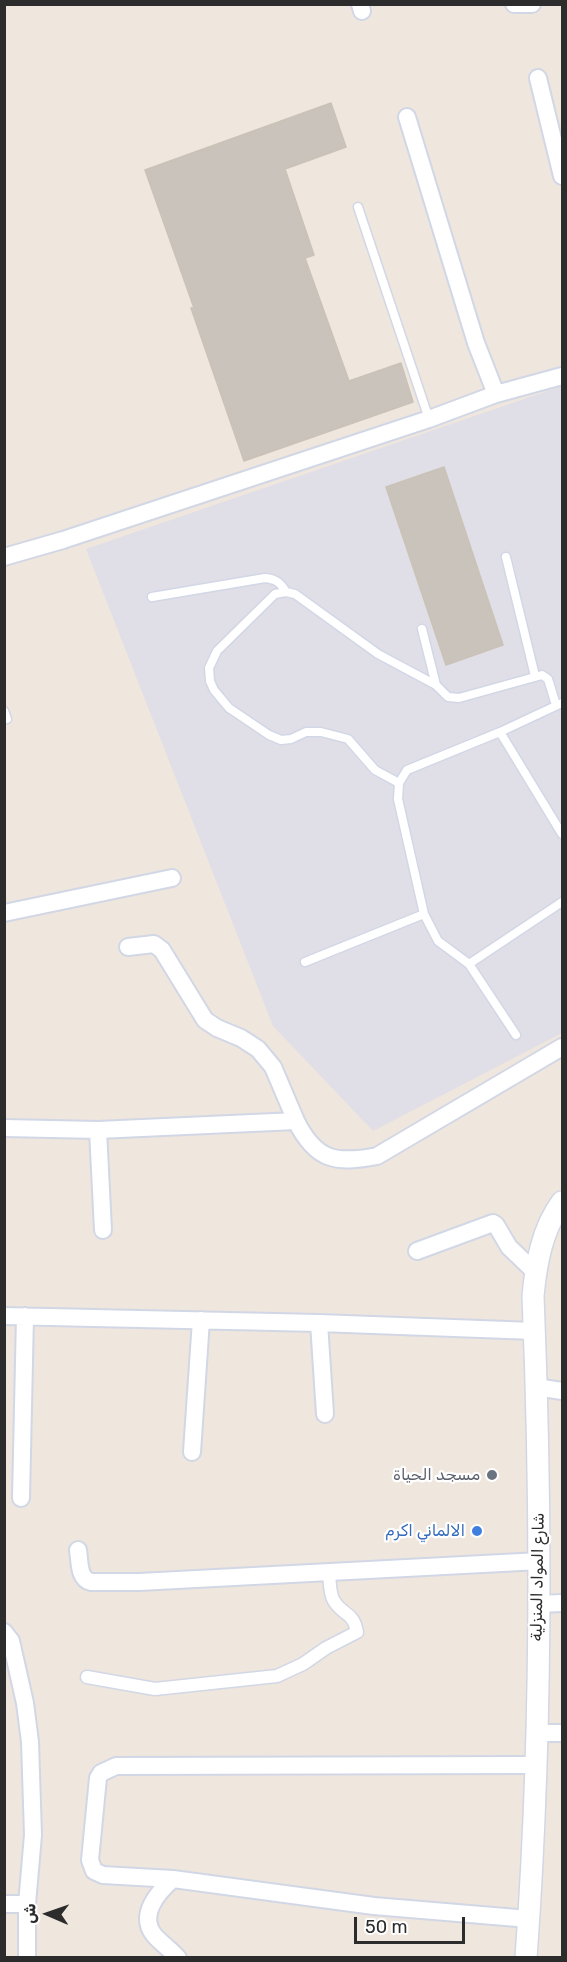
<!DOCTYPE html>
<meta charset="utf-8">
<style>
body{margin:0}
#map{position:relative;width:567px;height:1962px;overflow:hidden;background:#efe6dd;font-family:Rubik,"Noto Naskh Arabic",sans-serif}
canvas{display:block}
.frame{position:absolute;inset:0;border:6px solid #2c2c2c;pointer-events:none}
.north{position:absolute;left:18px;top:1884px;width:60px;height:60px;-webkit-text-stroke:4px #fff;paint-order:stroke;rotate:272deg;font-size:16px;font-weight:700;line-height:24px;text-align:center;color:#2c2c2c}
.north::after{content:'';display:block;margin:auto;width:21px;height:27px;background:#2c2c2c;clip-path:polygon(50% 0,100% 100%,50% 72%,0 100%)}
.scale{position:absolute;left:354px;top:1917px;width:111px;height:27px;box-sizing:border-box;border:3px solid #2c2c2c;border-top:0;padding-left:8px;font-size:18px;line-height:21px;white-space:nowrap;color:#2c2c2c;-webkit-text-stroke:4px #fff;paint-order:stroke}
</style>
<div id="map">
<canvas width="567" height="1962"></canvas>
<div class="frame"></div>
<div class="north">ش</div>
<div class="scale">50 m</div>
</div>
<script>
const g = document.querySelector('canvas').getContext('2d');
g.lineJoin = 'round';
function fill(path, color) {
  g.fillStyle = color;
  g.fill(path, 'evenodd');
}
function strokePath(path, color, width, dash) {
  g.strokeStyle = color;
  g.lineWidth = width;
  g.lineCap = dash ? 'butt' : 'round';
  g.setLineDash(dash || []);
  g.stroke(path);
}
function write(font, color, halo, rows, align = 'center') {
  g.font = font + ' Rubik,"Noto Naskh Arabic",sans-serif';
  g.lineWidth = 4.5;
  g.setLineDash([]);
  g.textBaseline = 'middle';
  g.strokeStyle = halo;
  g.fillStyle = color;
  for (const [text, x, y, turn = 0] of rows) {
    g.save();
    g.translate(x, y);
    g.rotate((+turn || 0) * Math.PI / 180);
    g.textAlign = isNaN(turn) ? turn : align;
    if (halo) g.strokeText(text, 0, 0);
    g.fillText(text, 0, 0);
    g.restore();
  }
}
const industrial = new Path2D(`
 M562 386V1033L373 1131 273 1026 86 549Z`);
const building = new Path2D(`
 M331 103 346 147 285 169 314 255 305 258 349 381 401 363 413 402 244 461 191 308H194L145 170Z
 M444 467 503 645 446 665 386 487Z`);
const service = new Path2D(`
 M358 207 429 419
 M506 557 535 676
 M152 597 265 578C276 579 281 583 286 592
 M422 629 436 685 448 697 459 698 542 675 548 679 556 705
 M4 711 7 719
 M500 732 562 834
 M399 783 375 770 348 739 321 732H306L291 739 281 740 269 735 229 708 214 690 210 681 209 668 217 651 275 594 286 592 295 594 378 654 436 685
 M305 962 424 914
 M469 964 562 902
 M516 1035 469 964 438 941 424 914 398 799 399 783 407 770 500 732 562 703`);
const pedestrian = new Path2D(`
 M87 1677 155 1689 277 1676 303 1664 326 1648 357 1632C353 1611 343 1616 334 1601 329 1593 330 1581 329 1572`);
const minor = new Path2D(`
 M360 4 362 11
 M514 4H532
 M538 78 562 176
 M407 117 476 343 496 394
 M4 557 63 540 429 419 496 394 562 376
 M4 913 172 878
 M128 947 154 944 162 950 205 1020 217 1028 241 1038 258 1049 273 1067 296 1121
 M4 1128 98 1130 296 1121C316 1161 336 1164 377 1156L562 1047
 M98 1130 103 1230
 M417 1251 493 1223 496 1225 509 1247 535 1272
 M4 1316 319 1323 534 1331
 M319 1323 325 1414
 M536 1387 562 1391
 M192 1452 201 1320
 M21 1498 25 1316
 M78 1550C80 1561 78 1579 91 1582H139L540 1561
 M538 1604 562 1603
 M4 1632 11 1641 25 1703 30 1742 33 1835 27 1904V1958
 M536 1733H562
 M173 1879C158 1892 138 1915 154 1935 161 1943 171 1950 178 1958
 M4 1904H27
 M529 1919 374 1906 173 1879 103 1875 94 1871 90 1860 98 1778 101 1773 116 1766 535 1765`);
const tertiary = new Path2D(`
 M526 1958C542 1737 542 1516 533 1296 536 1264 542 1229 562 1202`);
const markers = [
 [492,1475,6,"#6b7280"],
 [477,1531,6,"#3f7fe0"]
];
const worshipNames = [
 ["مسجد الحياة",480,1475]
];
const shopNames = [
 ["الالماني اكرم",465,1531]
];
const streetNames = [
 ["شارع المواد المنزلية",538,1577,-89]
];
fill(industrial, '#e0dee7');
fill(building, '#cac3bc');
strokePath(building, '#cac2b6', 1.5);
strokePath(service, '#d2d7e6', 11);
strokePath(pedestrian, '#d2d7e6', 15);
strokePath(minor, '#d2d7e6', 20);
strokePath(tertiary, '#d2d7e6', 24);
strokePath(service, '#fff', 8);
strokePath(pedestrian, '#fff', 12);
strokePath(minor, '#fff', 16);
strokePath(tertiary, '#fff', 21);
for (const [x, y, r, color] of markers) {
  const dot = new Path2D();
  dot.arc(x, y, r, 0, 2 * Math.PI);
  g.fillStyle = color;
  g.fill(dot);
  strokePath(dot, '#fff', 2);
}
write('16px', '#5b616d', '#fff', worshipNames, 'right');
write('16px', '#366cbe', '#fff', shopNames, 'right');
write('16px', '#2c2c2c', '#fff', streetNames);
</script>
